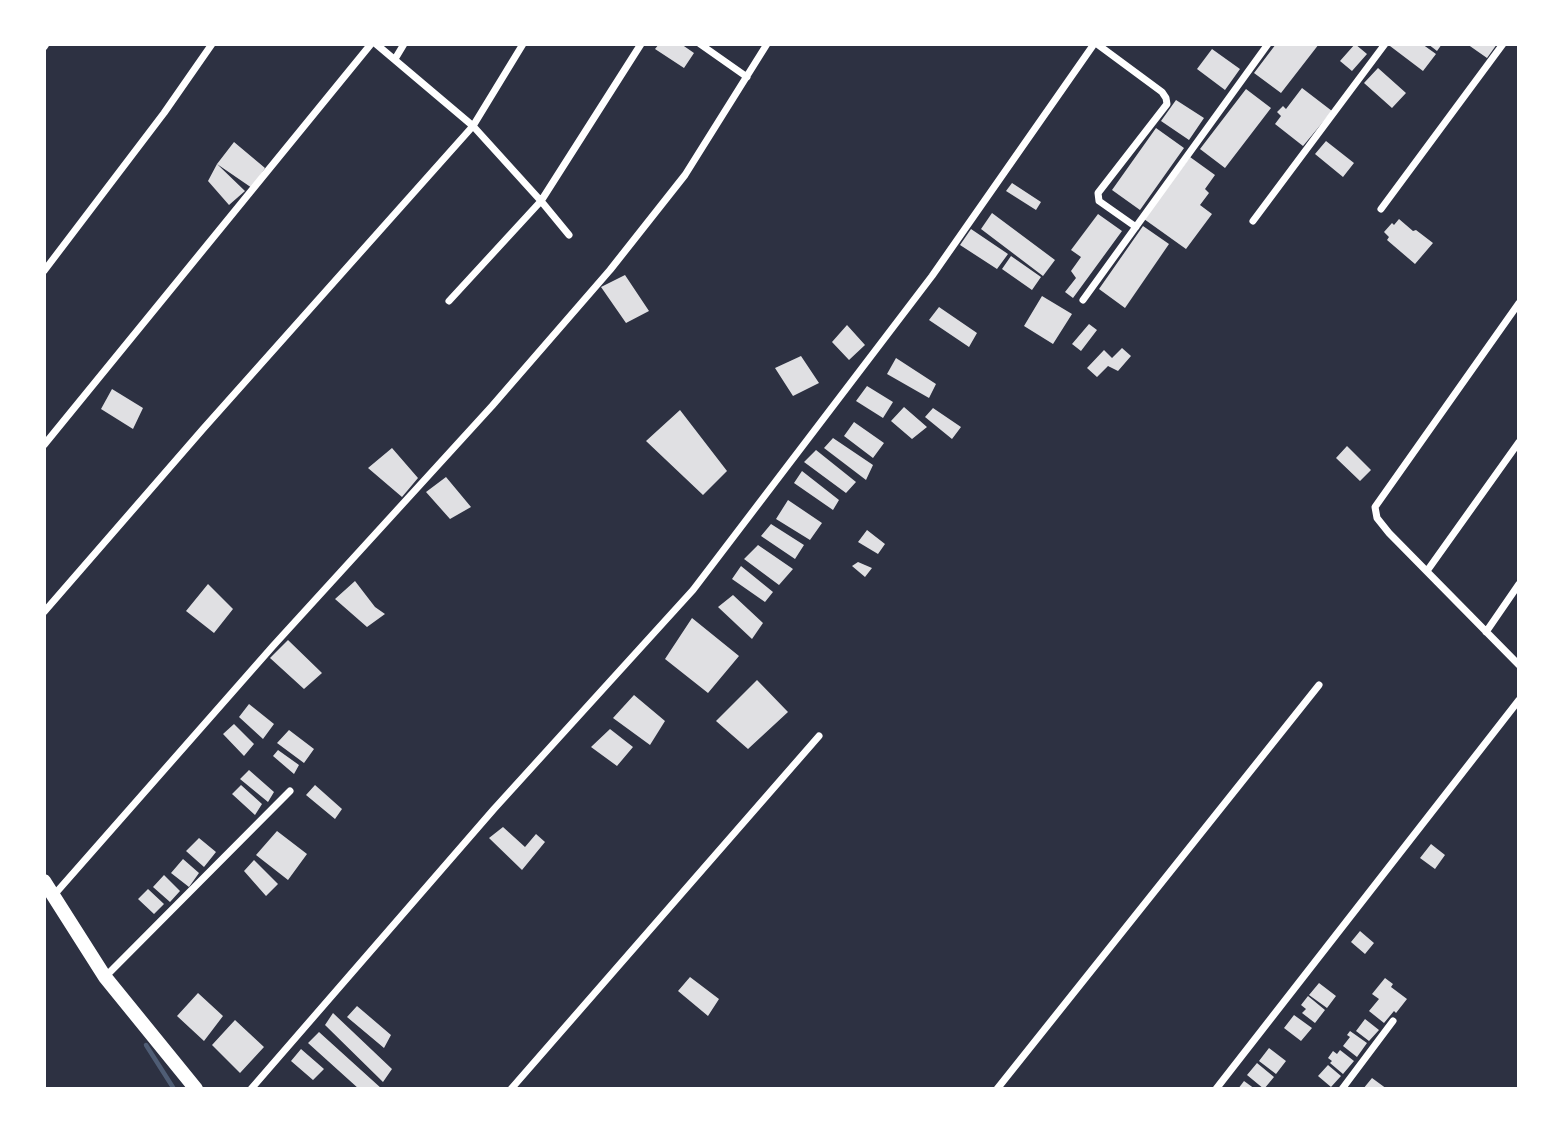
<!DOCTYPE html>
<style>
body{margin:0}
#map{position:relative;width:1563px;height:1133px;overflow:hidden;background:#2d3142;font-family:"PT Sans",sans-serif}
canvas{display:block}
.frame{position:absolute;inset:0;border:46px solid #fff;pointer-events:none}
</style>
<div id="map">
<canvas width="1563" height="1133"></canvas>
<div class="frame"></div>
</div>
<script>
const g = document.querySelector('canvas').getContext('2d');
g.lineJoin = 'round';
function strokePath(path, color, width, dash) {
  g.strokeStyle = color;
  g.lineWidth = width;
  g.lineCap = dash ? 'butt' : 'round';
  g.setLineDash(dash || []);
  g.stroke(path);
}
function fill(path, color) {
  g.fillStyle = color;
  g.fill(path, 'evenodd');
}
const stream = new Path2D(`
 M146 1045 174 1089`);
const building = new Path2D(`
 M659 44H681L694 53 684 68 655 49Z
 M1276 44H1319L1281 93 1254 73Z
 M1355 44 1367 54 1352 71 1340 61Z
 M1392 44H1422L1436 54 1423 71 1390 46Z
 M1428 44H1442L1437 51Z
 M1467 44H1497L1487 58Z
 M1212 49 1240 69 1225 90 1197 69Z
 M1378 68 1406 93 1392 108 1364 83Z
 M1302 88 1332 111 1303 146 1275 124 1281 116 1277 112 1283 106 1286 109Z
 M1246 89 1271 108 1225 168 1200 149Z
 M1176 100 1204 118 1189 140 1161 121Z
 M1156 128 1184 148 1140 210 1112 190Z
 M1326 141 1354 163 1343 177 1315 154Z
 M234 142 265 168 252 188 217 164Z
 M1190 157 1215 175 1205 189 1209 193 1200 205 1212 214 1186 249 1144 219Z
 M217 164 245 191 229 205 208 181Z
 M1012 183 1041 202 1036 210 1006 191Z
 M992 213 1055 260 1043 276 981 229Z
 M1098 214 1122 231 1073 298 1065 292 1076 278 1071 271 1081 257 1071 250Z
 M1399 219 1413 231 1416 230 1433 243 1415 264 1387 240 1389 237 1384 232 1392 223 1394 225Z
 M1143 226 1169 244 1125 308 1099 289Z
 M971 229 1008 254 997 269 960 245Z
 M1011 256 1041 277 1032 290 1002 269Z
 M625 275 649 311 626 323 601 287Z
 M1042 296 1072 314 1053 344 1024 326Z
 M939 307 977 333 969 347 929 320Z
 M1089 324 1097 330 1081 351 1072 344Z
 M847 325 865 345 849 360 832 342Z
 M1122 348 1131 356 1118 371 1108 366 1097 377 1087 368 1104 350 1112 358Z
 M801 356 819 383 793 396 775 368Z
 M896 358 936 384 929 398 887 374Z
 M867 386 893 402 883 418 856 401Z
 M112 389 143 408 133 429 101 409Z
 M904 407 927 427 912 439 891 421Z
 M933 408 961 427 952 439 925 417Z
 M680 410 727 471 703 495 646 441Z
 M854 422 884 443 873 458 844 436Z
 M833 438 873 465 866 480 824 448Z
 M1347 446 1371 470 1360 481 1336 458Z
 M392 448 418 478 402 497 368 468Z
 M816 450 856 482 846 493 804 462Z
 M802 471 839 500 833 510 794 483Z
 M446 477 471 507 450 519 426 492Z
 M788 500 822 523 810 540 776 519Z
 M771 524 804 545 795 559 761 536Z
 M867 530 885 544 878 554 858 542Z
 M758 545 793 569 779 585 744 559Z
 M858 562 872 568 865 577 852 566Z
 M741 566 773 592 765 602 732 579Z
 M355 581 375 607 385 614 367 627 335 599Z
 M208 584 233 609 214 633 186 611Z
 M733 595 763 623 752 639 718 607Z
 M692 618 739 656 708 693 665 659Z
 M288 640 322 673 304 689 270 658Z
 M757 680 788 712 748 749 716 721Z
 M634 695 665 721 650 745 613 718Z
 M249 704 274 724 263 739 239 717Z
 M234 724 254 744 244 756 223 734Z
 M610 729 633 747 617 766 591 747Z
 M289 730 314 749 304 763 277 743Z
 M278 750 299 765 294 774 273 756Z
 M249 770 274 792 268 802 240 779Z
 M241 785 262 804 255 815 232 794Z
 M315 785 342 809 335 819 306 795Z
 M503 827 525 847 536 834 545 842 522 870 489 838Z
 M277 831 307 854 288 880 256 855Z
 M199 838 216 852 204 867 186 851Z
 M1431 844 1445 855 1435 869 1420 858Z
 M183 859 199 873 189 887 171 873Z
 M254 860 278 884 266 896 244 871Z
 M164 875 180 891 170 902 153 887Z
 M148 889 164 904 154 914 138 899Z
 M1360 931 1374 943 1365 954 1351 942Z
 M690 977 719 999 708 1016 678 991Z
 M1385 978 1393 984 1391 987 1407 999 1396 1013 1394 1011 1384 1023 1369 1011 1379 999 1372 994Z
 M1319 983 1336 996 1327 1008 1309 995Z
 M198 993 223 1016 204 1041 177 1016Z
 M1308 996 1325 1010 1315 1023 1302 1013 1306 1009 1301 1005Z
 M357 1006 391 1035 384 1048 347 1017Z
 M333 1013 392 1069 383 1082 325 1025Z
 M1294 1015 1312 1028 1301 1041 1284 1028Z
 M1365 1019 1379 1030 1369 1041 1356 1031Z
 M235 1020 264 1047 240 1073 212 1045Z
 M1350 1031 1367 1043 1357 1057 1343 1046 1350 1037 1347 1035Z
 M319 1032 382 1089H359L308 1043Z
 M1269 1048 1286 1061 1276 1074 1259 1061Z
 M301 1049 324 1069 313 1080 291 1061Z
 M1340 1050 1354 1061 1343 1074 1330 1063 1332 1061 1328 1058 1333 1051 1337 1054Z
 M1257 1063 1274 1077 1264 1089 1247 1075Z
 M1328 1065 1341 1076 1331 1087 1318 1076Z
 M1372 1078 1387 1089H1363Z
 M1244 1081 1255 1089H1238Z`);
const minor = new Path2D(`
 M376 44 473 126 541 201 569 235
 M700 44 747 77
 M1097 44 1162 92 1166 98 1167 104 1098 193 1099 201 1136 227
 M44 47 46 44
 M395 59 404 44
 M1381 209 1503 44
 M1253 221 1385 44
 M44 271 164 113 212 44
 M1083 300 1268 44
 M449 301 541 201 641 44
 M1519 303 1375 507 1377 518 1389 533 1519 665
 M44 445 371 44
 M1427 571 1519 442
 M44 612 203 429 473 126 523 44
 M1486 632 1519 584
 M54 895 273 646 492 406 610 270 685 175 767 44
 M105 977 290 791
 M251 1089 494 809 693 590 932 276 1094 44
 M511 1089 819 736
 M997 1089 1319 685
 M1216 1089 1519 700
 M1342 1089 1393 1021`);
const secondary = new Path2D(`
 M44 881 105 977 196 1089`);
strokePath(stream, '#4f5d75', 4.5);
fill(building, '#e0e0e3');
strokePath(minor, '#fff', 7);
strokePath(secondary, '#fff', 14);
</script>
